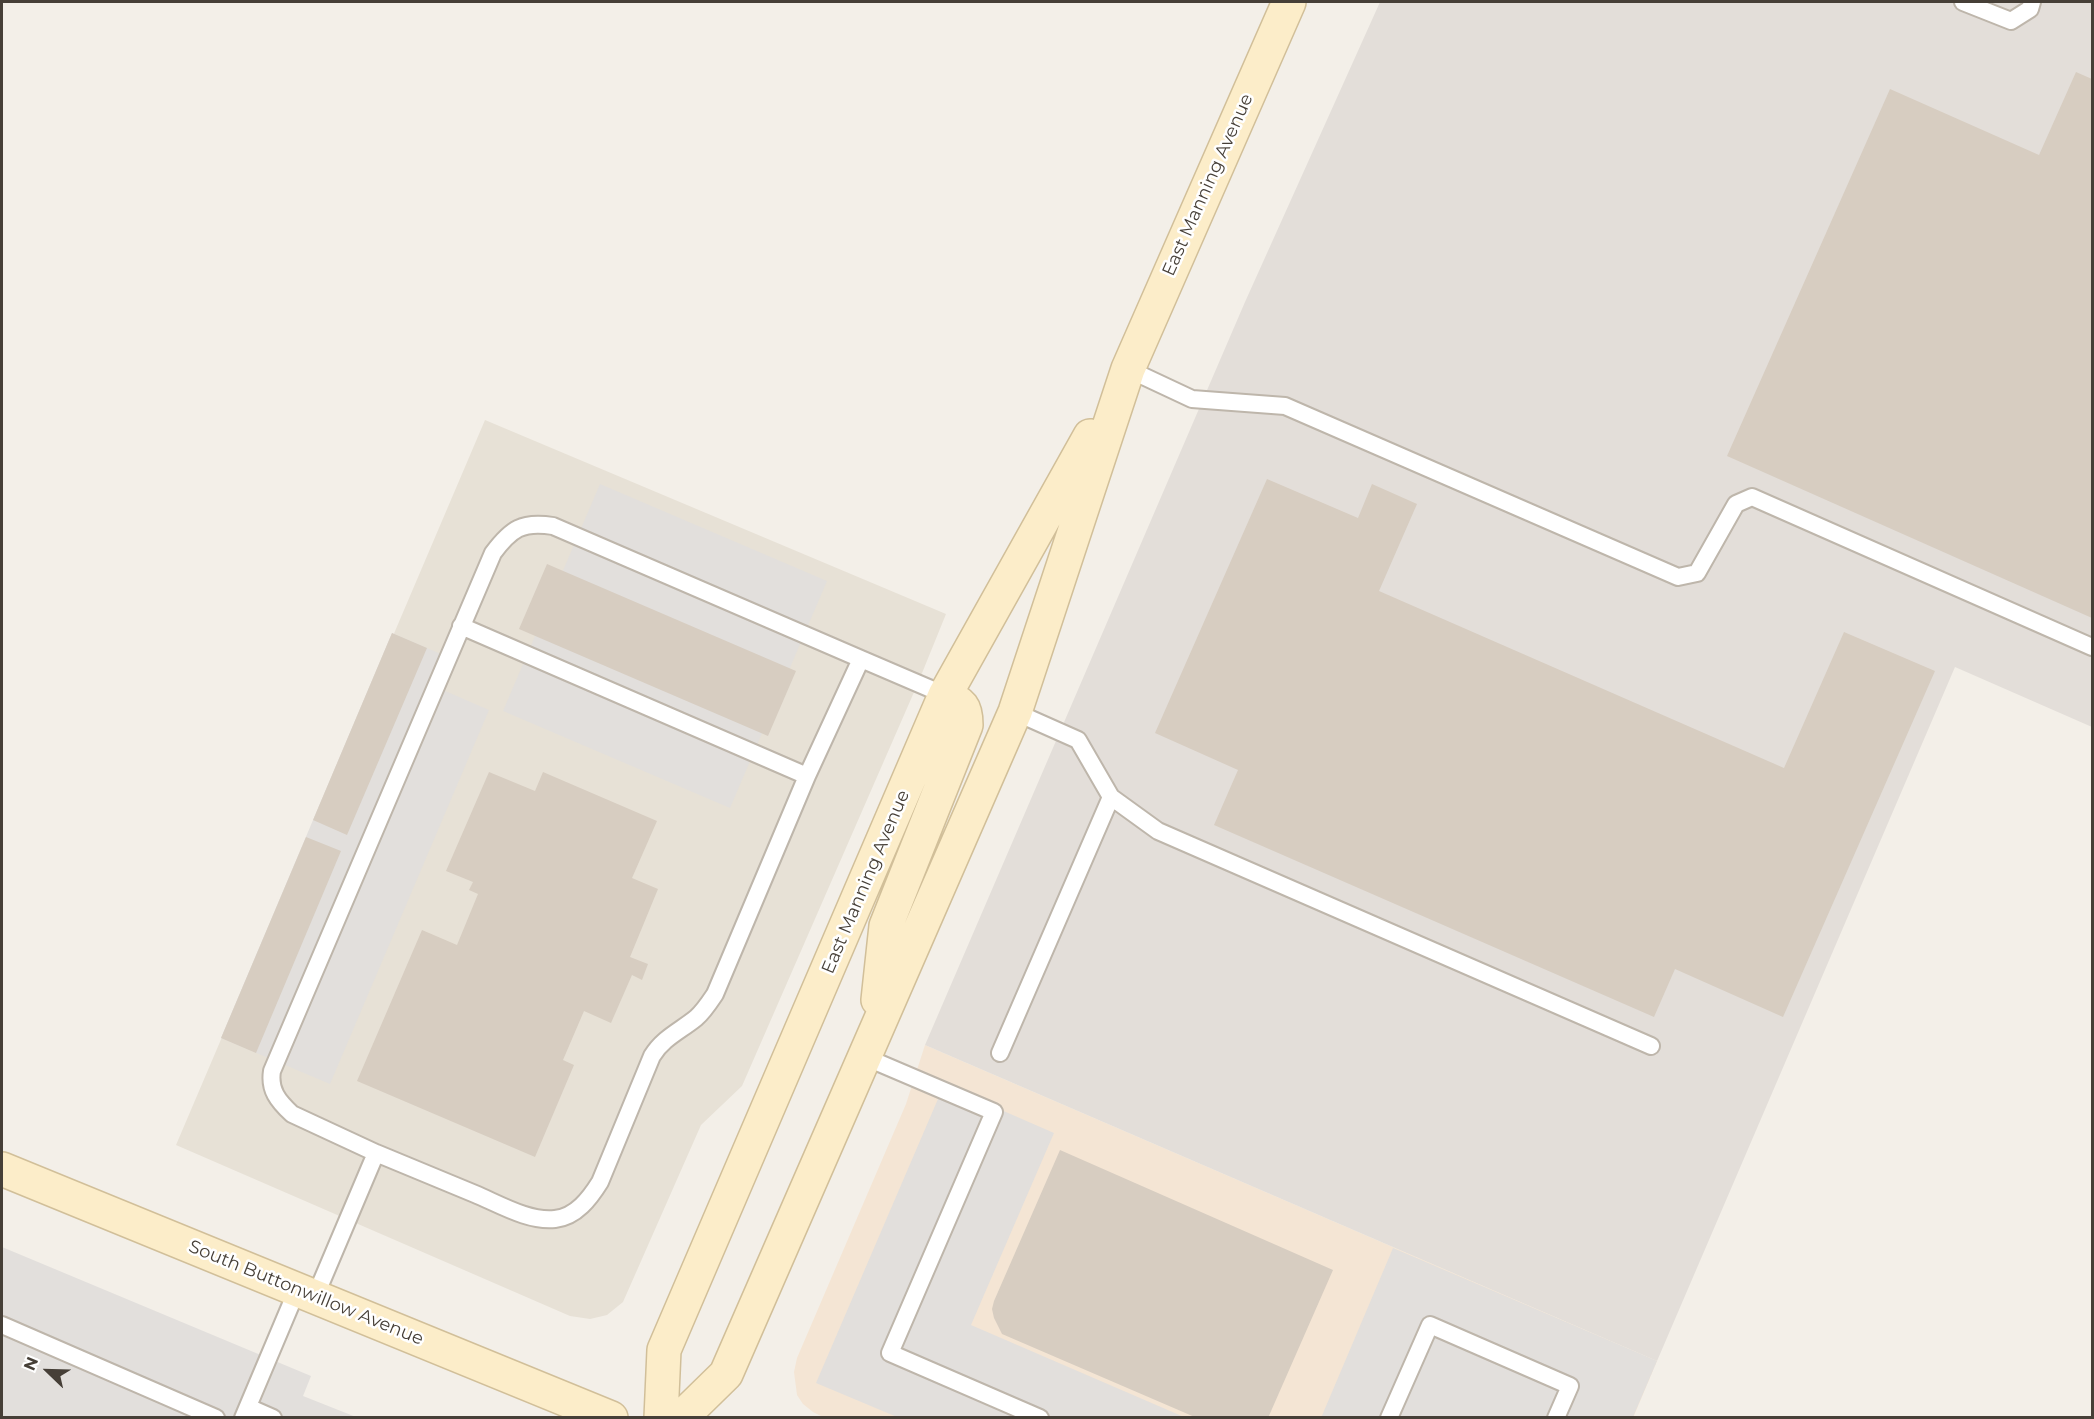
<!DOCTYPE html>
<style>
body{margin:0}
#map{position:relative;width:2094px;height:1419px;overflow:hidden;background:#f3efe8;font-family:Montserrat,sans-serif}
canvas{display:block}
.frame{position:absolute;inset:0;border:3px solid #463f37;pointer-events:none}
.north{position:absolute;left:18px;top:1341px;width:60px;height:60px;-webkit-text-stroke:4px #fff;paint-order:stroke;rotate:293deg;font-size:16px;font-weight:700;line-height:24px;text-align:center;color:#463f37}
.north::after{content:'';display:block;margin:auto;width:21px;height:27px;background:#463f37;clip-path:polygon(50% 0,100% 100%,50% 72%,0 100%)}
</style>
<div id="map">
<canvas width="2094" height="1419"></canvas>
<div class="frame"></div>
<div class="north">N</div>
</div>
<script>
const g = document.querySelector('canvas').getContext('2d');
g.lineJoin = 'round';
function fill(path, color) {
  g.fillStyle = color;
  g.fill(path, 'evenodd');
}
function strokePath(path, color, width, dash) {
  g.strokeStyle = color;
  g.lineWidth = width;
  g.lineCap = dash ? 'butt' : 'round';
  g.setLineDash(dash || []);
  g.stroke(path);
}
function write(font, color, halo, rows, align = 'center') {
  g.font = font + ' Montserrat,sans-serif';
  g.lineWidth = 5;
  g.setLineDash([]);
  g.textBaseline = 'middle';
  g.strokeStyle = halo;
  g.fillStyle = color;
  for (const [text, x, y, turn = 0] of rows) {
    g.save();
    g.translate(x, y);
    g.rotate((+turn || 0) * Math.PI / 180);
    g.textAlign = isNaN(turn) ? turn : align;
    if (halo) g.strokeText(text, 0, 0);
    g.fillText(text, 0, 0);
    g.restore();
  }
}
const residential = new Path2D(`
 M485 420 946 614 918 683 742 1086 701 1125 623 1302 607 1315 590 1319 570 1316 176 1145Z`);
const commercial = new Path2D(`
 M925 1045 1657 1361 1633 1418H825L813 1412 803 1404 797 1395 794 1372 797 1358 906 1104Z`);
const industrial = new Path2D(`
 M1380 2H2092V727L1955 667 1657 1361 925 1045 1245 302Z`);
const parking = new Path2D(`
 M600 484 827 581 730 808 503 711Z
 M392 633 448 657 436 687 489 710 330 1084 221 1038Z
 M944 1085 1054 1133 971 1325 1184 1417H897L816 1383Z
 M2 1247 311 1376 303 1396 356 1417H2Z
 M1393 1248 1657 1361 1633 1417 1321 1418Z`);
const building = new Path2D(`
 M2076 72 2092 79V618L1727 456 1890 89 2039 155Z
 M1267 479 1358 518 1372 484 1417 504 1379 591 1784 768 1844 632 1935 671 1783 1017 1675 969 1654 1017 1214 825 1238 770 1155 733Z
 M547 564 796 671 768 736 519 629Z
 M392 633 427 648 347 835 313 820Z
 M489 772 535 791 543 772 657 821 632 878 658 889 630 957 648 964 642 980 632 975 611 1023 584 1011 563 1060 574 1065 535 1157 357 1081 422 930 457 945 478 894 469 890 473 882 446 871Z
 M306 837 341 851 256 1053 221 1038Z
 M1060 1150 1333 1270 1268 1418H1197L1002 1334 994 1318 992 1309 994 1301Z`);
const lane = new Path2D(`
 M1963 2 2011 21 2030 9 2032 2
 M1128 369 1192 399 1285 406 1678 577 1697 573 1736 504 1752 497 2092 647
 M461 626 807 776
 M1015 712 1078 740 1111 797 1158 831 1651 1046
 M1000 1053 1111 797
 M865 1057 994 1112 890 1353 1040 1418
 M376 1153 292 1114C278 1101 269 1090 272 1071L493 553C511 529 522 521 553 526L861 659
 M315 1297 376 1153C409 1167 442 1180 475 1194 499 1204 529 1222 555 1219 576 1217 590 1198 600 1182L652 1056C663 1038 680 1031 696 1018 704 1011 709 1003 715 994L807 776 861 659 945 695
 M2 1325 216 1418
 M248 1407 273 1418
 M243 1418 297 1290
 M1389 1418 1430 1325 1570 1386 1556 1418`);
const secondary = new Path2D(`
 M878 1000 886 926 966 725C966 706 962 704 945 695
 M2 1169 611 1418
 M661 1418 664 1350 945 695 1090 436
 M681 1418 726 1374 1015 712 1128 369 1289 2`);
const streetNames = [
 ["East Manning Avenue",1208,185,-66],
 ["East Manning Avenue",866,882,-67],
 ["South Buttonwillow Avenue",306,1293,22]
];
fill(residential, '#e7e1d6');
fill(commercial, '#f4e5d4');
fill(industrial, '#e3ded9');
fill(parking, '#e2dfdc');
fill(building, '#d7cdc1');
strokePath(lane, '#beb6ab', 20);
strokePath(secondary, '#d1bf99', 36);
strokePath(lane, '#fff', 16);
strokePath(secondary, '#fcedc9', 33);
write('18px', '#463f37', '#fff', streetNames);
</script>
